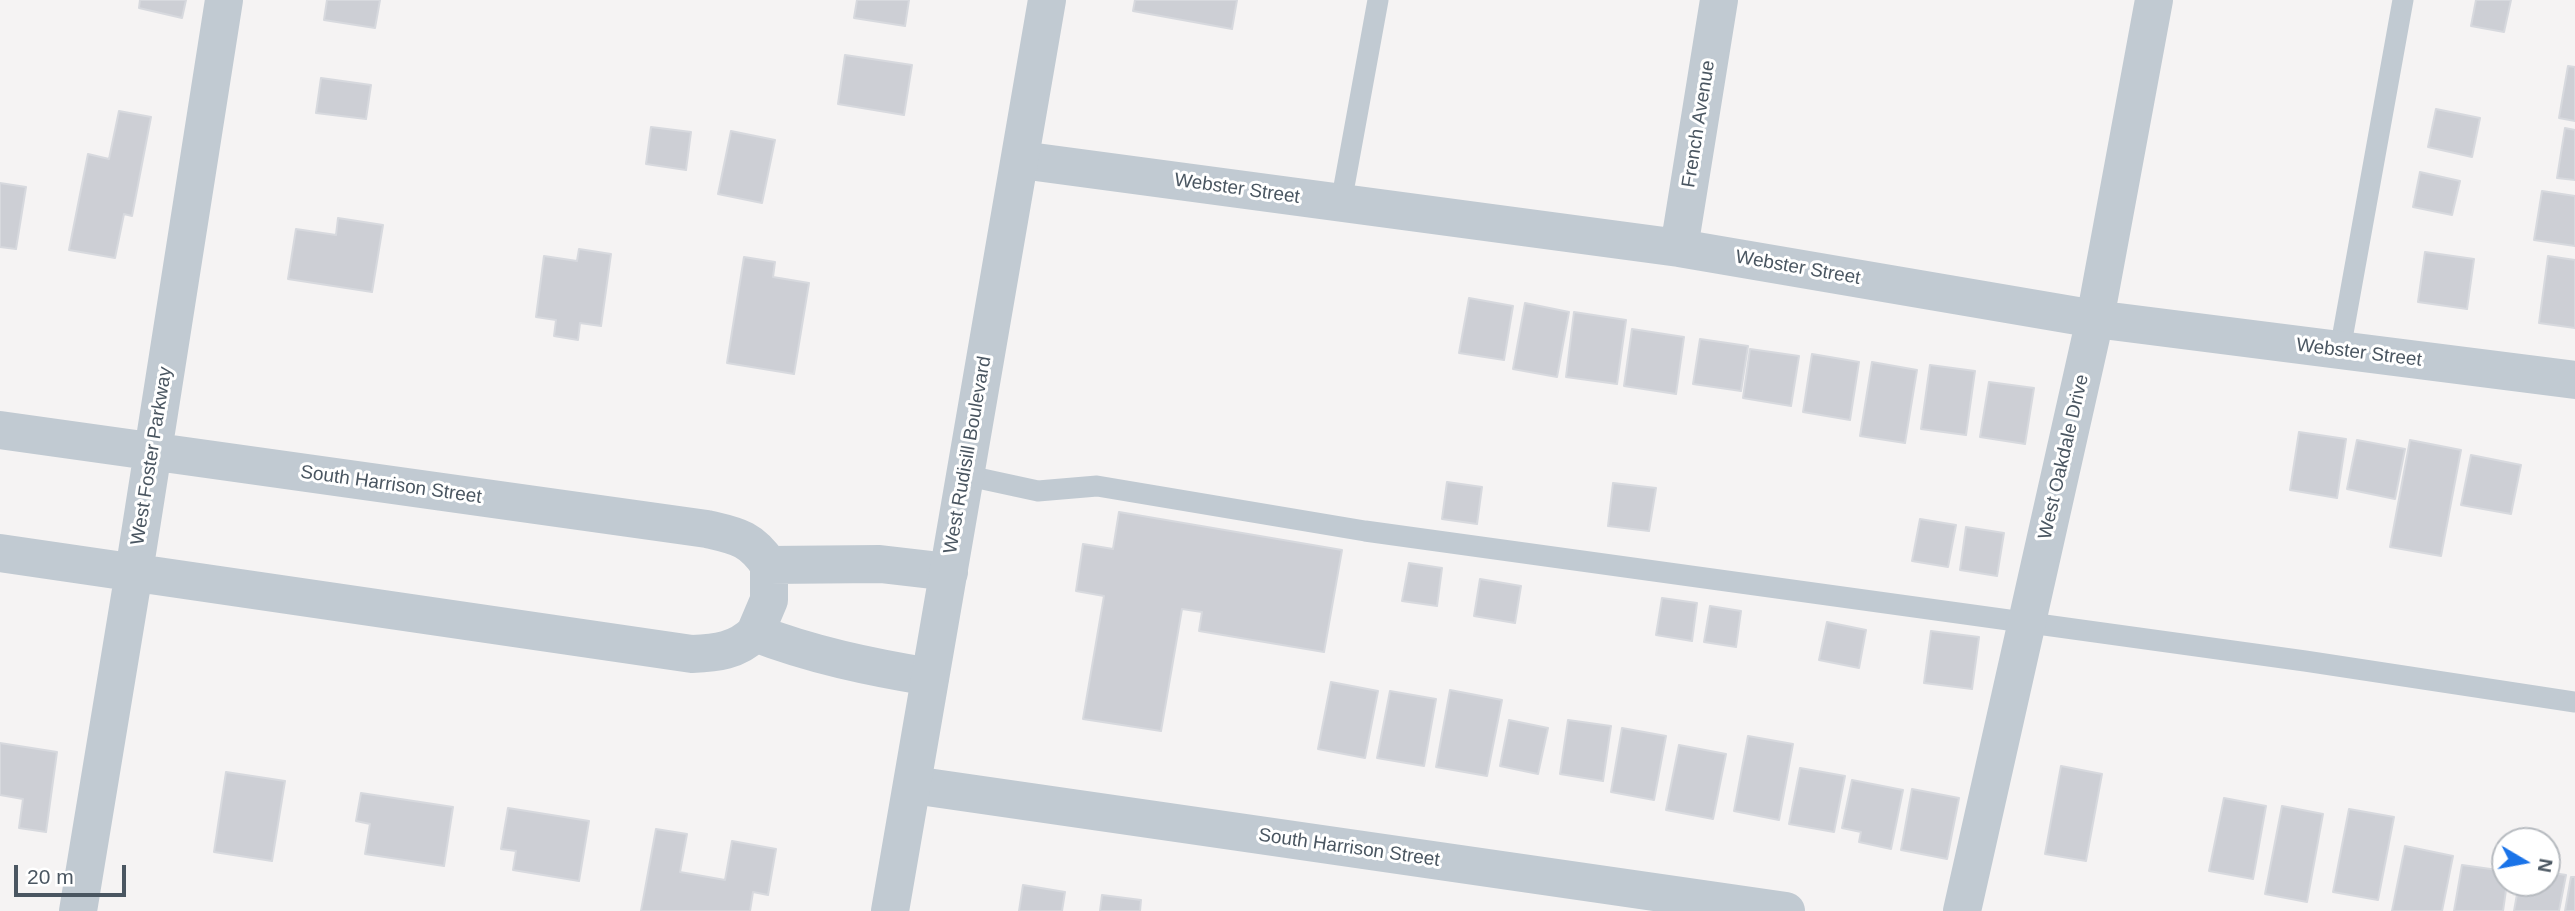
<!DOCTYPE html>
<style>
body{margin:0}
#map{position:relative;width:2575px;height:911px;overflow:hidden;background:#f5f3f3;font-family:Arial,sans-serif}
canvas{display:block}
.north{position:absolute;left:2491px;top:827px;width:70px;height:70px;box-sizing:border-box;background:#fff;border:2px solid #b7bbc0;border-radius:50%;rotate:100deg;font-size:19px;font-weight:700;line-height:28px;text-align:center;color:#4a5661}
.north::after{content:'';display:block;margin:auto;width:24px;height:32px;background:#1a73e8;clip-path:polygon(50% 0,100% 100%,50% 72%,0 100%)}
.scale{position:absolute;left:14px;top:865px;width:112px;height:32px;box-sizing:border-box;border:4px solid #4a5661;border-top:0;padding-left:9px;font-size:21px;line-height:24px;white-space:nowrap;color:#4a5661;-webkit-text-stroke:5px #fff;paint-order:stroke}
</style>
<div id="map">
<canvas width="2575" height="911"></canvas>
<div class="north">N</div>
<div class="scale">20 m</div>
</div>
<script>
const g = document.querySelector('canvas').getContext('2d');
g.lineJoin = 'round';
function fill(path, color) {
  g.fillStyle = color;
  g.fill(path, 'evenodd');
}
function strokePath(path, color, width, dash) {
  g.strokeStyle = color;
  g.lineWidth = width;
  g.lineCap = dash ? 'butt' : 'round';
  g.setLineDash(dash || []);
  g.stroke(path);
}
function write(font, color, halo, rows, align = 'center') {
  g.font = font + ' Arial,sans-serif';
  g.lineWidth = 6;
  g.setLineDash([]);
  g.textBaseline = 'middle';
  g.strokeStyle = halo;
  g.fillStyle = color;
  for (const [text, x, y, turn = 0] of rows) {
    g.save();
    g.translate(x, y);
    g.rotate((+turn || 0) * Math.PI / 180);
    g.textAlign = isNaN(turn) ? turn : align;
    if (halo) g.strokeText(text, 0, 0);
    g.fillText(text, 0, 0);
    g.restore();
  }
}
const building = new Path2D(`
 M140 0H186L182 18 139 8Z
 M327 0H380L375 28 324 20Z
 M857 0H909L905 26 854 18Z
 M1135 0H1237L1232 29 1133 11Z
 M2476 0H2511L2504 32 2471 26Z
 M845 55 912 65 904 115 838 104Z
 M2568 66 2575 67V121L2559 118Z
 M321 78 371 85 366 119 316 113Z
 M2436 109 2480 118 2472 157 2428 147Z
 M119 111 151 117 132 216 124 214 115 258 69 250 88 154 109 159Z
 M651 127 691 132 686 170 646 164Z
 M2565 128 2575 130V180L2557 178Z
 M731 131 775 140 762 203 718 194Z
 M2420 172 2460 181 2452 215 2413 207Z
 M0 183 26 187 16 249 0 247Z
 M2542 191 2575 196V246L2534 240Z
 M338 218 383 225 372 292 288 279 296 229 336 235Z
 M579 249 611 254 601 326 580 323 578 340 554 336 556 320 536 317 544 256 577 261Z
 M2425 252 2474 259 2467 309 2418 302Z
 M2548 256 2575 260V328L2539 323Z
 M744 257 775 262 773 277 809 283 794 374 727 363Z
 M1469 298 1513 306 1504 360 1459 353Z
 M1525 303 1569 312 1557 377 1513 369Z
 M1574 312 1626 320 1617 384 1566 377Z
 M1632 329 1684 337 1676 394 1624 386Z
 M1700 339 1748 346 1741 391 1693 384Z
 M1750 349 1799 356 1791 406 1743 398Z
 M1812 354 1859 362 1850 420 1803 412Z
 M1872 362 1917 370 1905 443 1860 436Z
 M1930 365 1975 371 1966 435 1921 429Z
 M1989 382 2034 388 2025 444 1980 437Z
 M2299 432 2346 439 2337 498 2290 490Z
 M2357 440 2405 449 2395 499 2347 489Z
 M2410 440 2461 450 2441 556 2390 547Z
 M2471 455 2521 465 2511 514 2461 505Z
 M1447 482 1482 487 1477 524 1442 519Z
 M1613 483 1656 488 1649 531 1608 526Z
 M1119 512 1342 550 1324 652 1199 631 1202 612 1182 609 1161 731 1083 719 1104 596 1076 591 1083 544 1113 549Z
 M1920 519 1956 525 1948 567 1912 561Z
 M1966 527 2004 533 1997 576 1960 570Z
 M1409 563 1442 568 1437 606 1402 601Z
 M1480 579 1521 586 1515 623 1474 616Z
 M1662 598 1697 603 1692 641 1656 635Z
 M1710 606 1741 611 1736 647 1704 642Z
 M1827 622 1866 630 1859 668 1819 660Z
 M1931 631 1979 637 1972 689 1924 683Z
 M1331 682 1378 691 1365 758 1318 749Z
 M1450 690 1502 700 1487 776 1436 767Z
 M1390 691 1436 699 1424 766 1377 758Z
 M1509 720 1548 728 1538 774 1500 766Z
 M1568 720 1611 726 1603 781 1560 774Z
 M1622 728 1666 736 1654 800 1611 792Z
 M1748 736 1793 744 1779 820 1734 811Z
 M0 743 57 752 46 832 19 828 23 799 0 795Z
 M1679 745 1726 754 1713 819 1666 810Z
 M2061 766 2102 774 2086 861 2045 854Z
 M1800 768 1845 776 1834 832 1789 824Z
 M226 772 285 781 272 861 214 852Z
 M1852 780 1903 790 1891 849 1859 842 1861 832 1842 828Z
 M1912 789 1959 798 1947 859 1901 850Z
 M361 793 453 807 444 866 365 854 370 824 356 821Z
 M2224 798 2266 806 2253 879 2209 871Z
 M2282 806 2323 814 2307 902 2265 894Z
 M508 808 589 821 579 881 513 870 516 851 501 849Z
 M2349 809 2394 817 2378 900 2333 892Z
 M656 829 687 834 680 872 725 880 732 841 776 849 768 895 753 892 750 911H641Z
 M2405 846 2453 856 2442 911H2392Z
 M2462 865 2505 871V883H2507L2503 911H2454Z
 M2547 872 2566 875 2559 911H2514L2519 883H2547Z
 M2571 877H2575V911H2565Z
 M1023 885 1065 892 1062 911H1019Z
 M1102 895 1141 900 1140 911H1100Z`);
const service = new Path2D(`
 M1341 203 1378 0
 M2340 350 2403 0
 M964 475 1038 491 1097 486 1365 531 2305 661 2575 702`);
const minor = new Path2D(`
 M1021 160 1679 248 2095 319 2575 380
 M1679 248 1719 0
 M0 430 707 529C737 536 751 538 769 565L880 564 949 572
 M0 553 692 654C716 653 737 651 755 633 812 655 870 667 930 677
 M755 633 769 600V565
 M913 785 1786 911
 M78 911 134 572 224 0
 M1962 911 2095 319 2154 0`);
const tertiary = new Path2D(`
 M890 911 1047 0`);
const streetNames = [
 ["French Avenue",1699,124,-81],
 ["Webster Street",1237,189,8],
 ["Webster Street",1798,268,10],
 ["Webster Street",2359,353,7],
 ["West Rudisill Boulevard",968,455,-80],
 ["West Foster Parkway",152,456,-81],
 ["West Oakdale Drive",2064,457,-77],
 ["South Harrison Street",391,485,8],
 ["South Harrison Street",1349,848,8]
];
fill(building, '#cdcfd5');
strokePath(building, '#d7d9de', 2);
strokePath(service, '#c1cad2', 21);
strokePath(minor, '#c1cad2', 38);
strokePath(tertiary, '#c1cad2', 38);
write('19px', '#4a5661', '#fff', streetNames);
</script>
